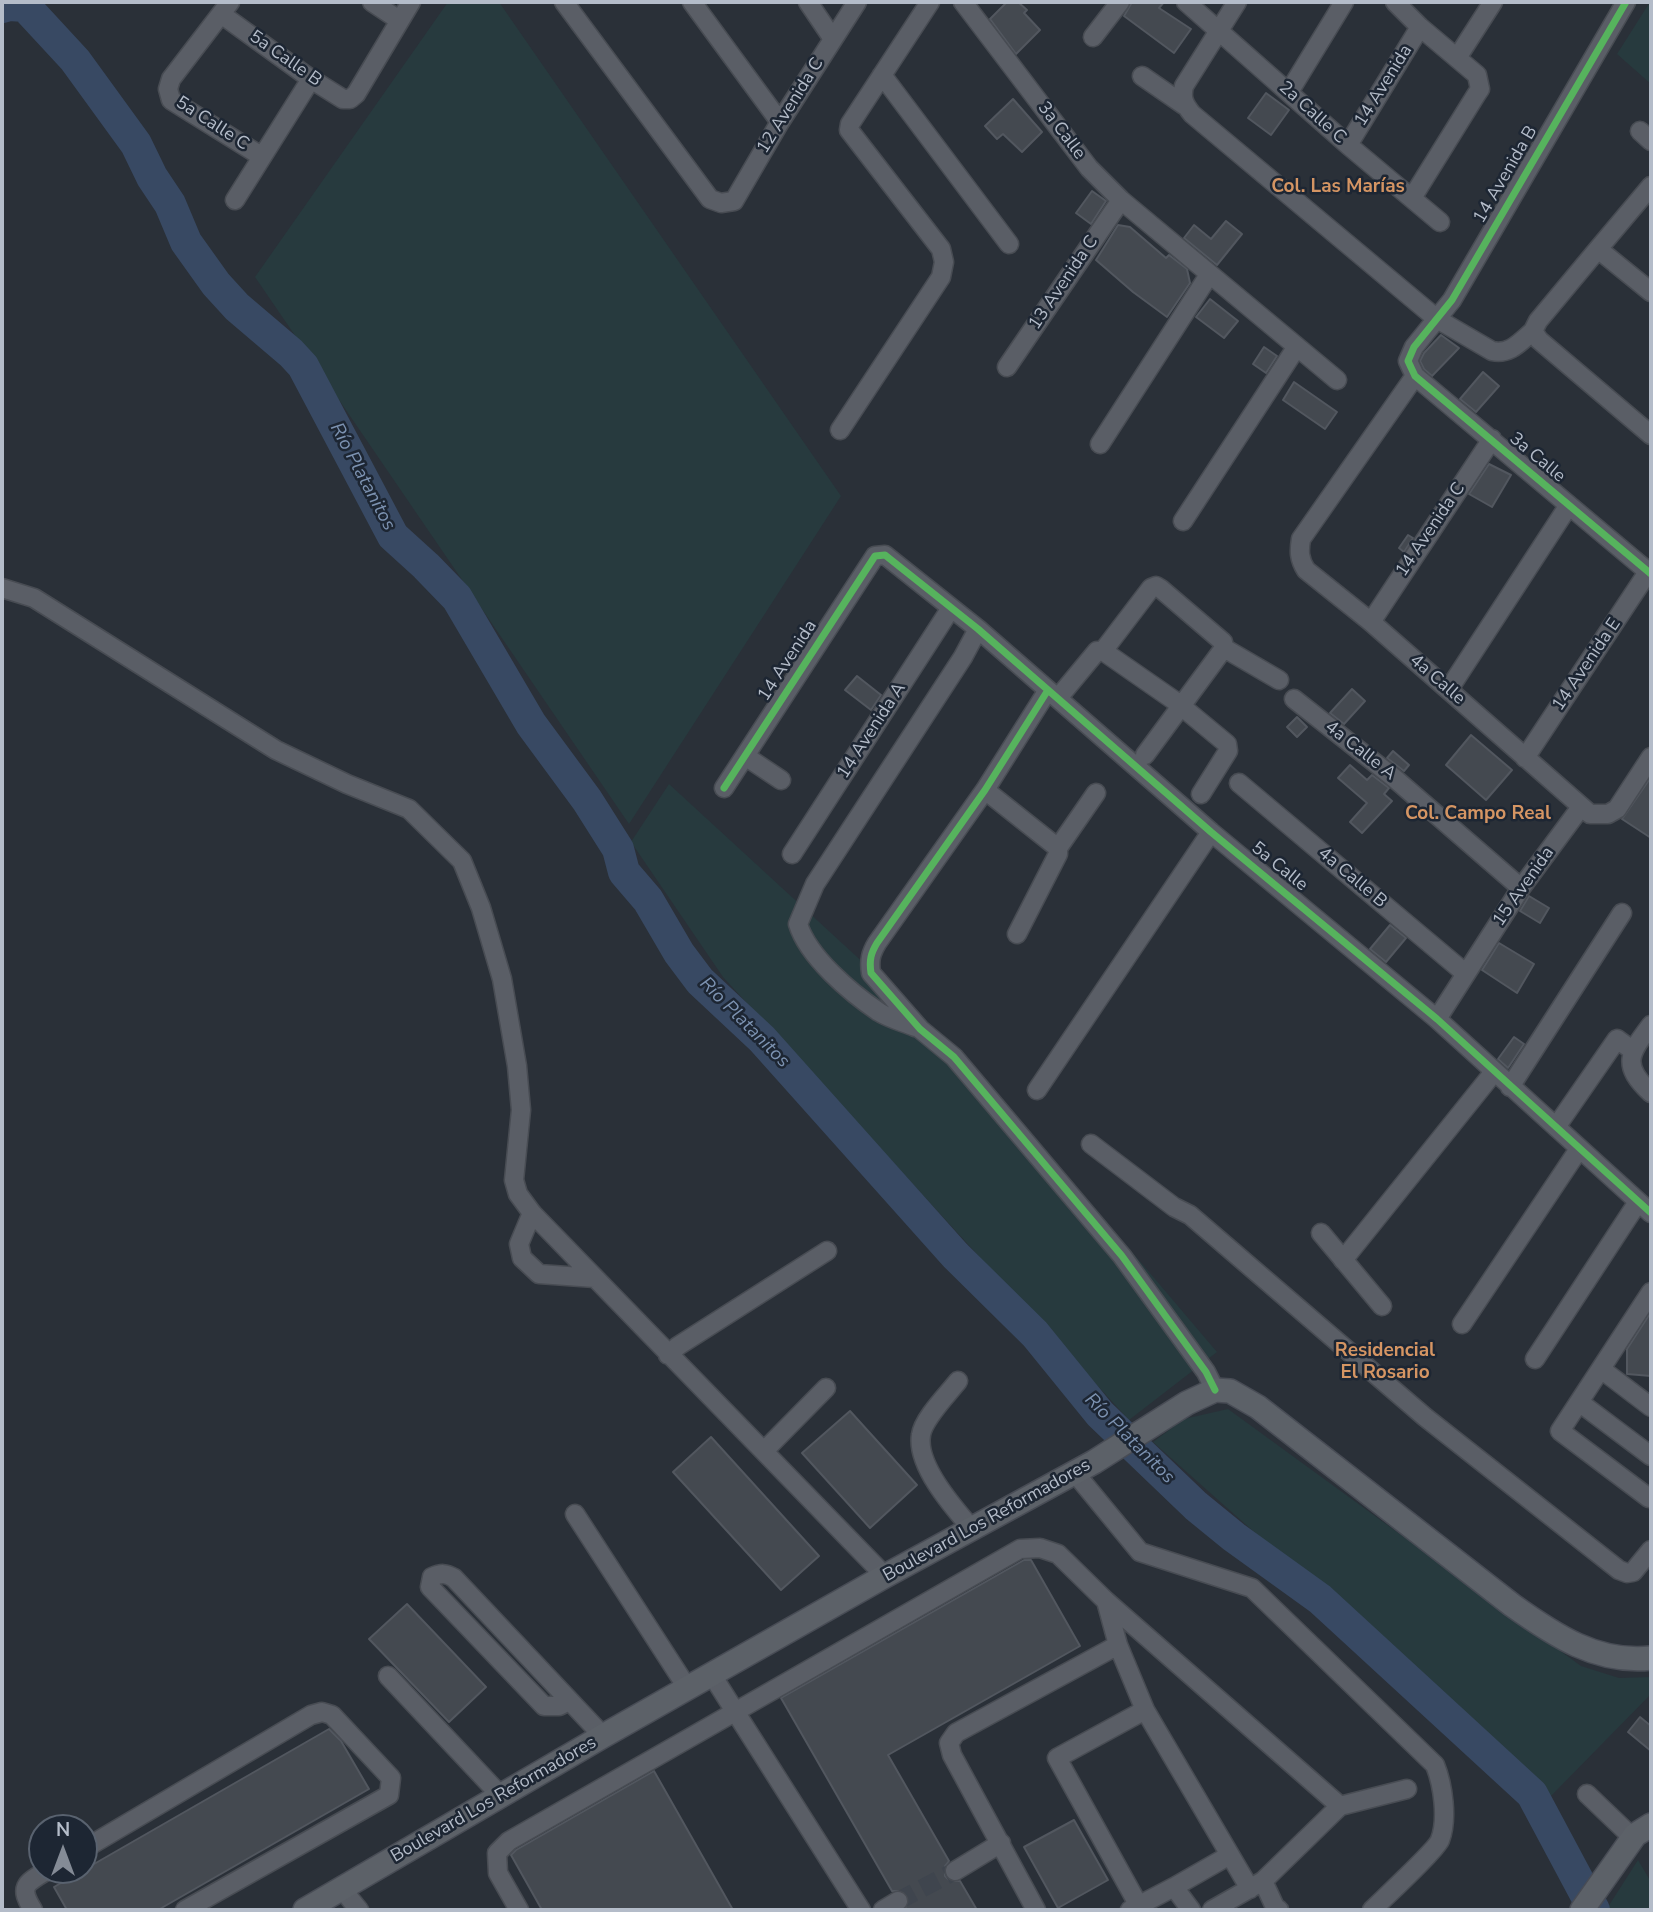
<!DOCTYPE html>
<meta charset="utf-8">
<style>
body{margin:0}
#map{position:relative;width:1653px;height:1912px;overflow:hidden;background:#2a3038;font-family:"Nunito Sans",sans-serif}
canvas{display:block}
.frame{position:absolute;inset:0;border:4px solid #b4bcc9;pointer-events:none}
.north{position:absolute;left:28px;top:1814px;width:70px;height:70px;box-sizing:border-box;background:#1d2633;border:2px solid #59626f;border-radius:50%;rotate:0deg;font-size:19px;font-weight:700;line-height:28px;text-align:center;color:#b4bcc9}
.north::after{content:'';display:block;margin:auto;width:24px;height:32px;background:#848b96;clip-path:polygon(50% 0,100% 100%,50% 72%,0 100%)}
</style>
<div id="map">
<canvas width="1653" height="1912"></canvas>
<div class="frame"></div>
<div class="north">N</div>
</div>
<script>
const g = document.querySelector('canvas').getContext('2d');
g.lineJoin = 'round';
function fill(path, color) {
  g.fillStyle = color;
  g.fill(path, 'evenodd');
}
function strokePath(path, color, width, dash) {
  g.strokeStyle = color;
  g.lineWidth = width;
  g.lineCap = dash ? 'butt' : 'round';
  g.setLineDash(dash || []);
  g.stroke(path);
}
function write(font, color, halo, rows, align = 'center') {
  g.font = font + ' "Nunito Sans",sans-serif';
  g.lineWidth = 5;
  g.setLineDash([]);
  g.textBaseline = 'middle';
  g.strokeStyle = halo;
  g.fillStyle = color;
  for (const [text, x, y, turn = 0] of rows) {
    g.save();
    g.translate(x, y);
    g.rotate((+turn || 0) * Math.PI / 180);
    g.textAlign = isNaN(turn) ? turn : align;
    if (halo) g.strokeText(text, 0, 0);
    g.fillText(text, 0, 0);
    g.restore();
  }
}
const green = new Path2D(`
 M448 2H499L841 496 629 824 255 277Z
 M1650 2H1651V84L1617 54Z
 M669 784 968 1059 1217 1352 1129 1420 723 977 631 842Z
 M1228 1409 1581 1666 1619 1678 1651 1677V1694L1551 1796 1153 1442 1184 1419Z
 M1638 1860 1651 1882V1910H1606Z`);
const river = new Path2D(`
 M2 7 9 5 25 6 75 60 136 144 152 177 170 204 186 242 216 284 237 307 291 353 303 366 393 536 426 566 457 598 531 724 587 800 618 849 624 872 648 900 679 953 700 981 762 1039 955 1255 1035 1334 1100 1414 1196 1506 1234 1537 1320 1599 1532 1794 1594 1910`);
const building = new Path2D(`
 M1007 2H1018L1027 10 1024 13 1040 30 1016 54 990 19Z
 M1132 2H1164L1159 8 1191 29 1174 53 1124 16Z
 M1266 93 1289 110 1271 135 1248 118Z
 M1013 99 1042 132 1022 152 1003 134 997 139 985 126Z
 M1092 191 1106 201 1091 224 1076 213Z
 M1226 221 1242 234 1217 265 1184 238 1194 225 1211 239Z
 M1118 225 1130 227 1166 258 1169 255 1187 269 1190 283 1167 317 1133 292 1096 260Z
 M1210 299 1238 321 1224 338 1196 317Z
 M1441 335 1459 348 1432 376 1424 369 1420 361 1424 353Z
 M1264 347 1277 356 1266 373 1253 364Z
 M1483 372 1499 386 1476 412 1460 399Z
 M1294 382 1337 412 1325 429 1283 400Z
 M1489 464 1511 475 1492 507 1469 494Z
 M1408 535 1413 538 1404 552 1399 548Z
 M857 676 881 695 871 710 845 690Z
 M1352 689 1365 701 1344 724 1330 713Z
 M1297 717 1307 727 1297 737 1287 727Z
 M1471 735 1512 770 1486 800 1446 765Z
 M1393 751 1409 765 1404 771 1387 758Z
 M1350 765 1367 780 1372 775 1389 788 1384 794 1392 801 1362 833 1350 822 1367 803 1338 778Z
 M1651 777V838L1622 819Z
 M1529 896 1549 908 1540 923 1520 911Z
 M1390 925 1406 938 1386 962 1370 949Z
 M1499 943 1534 964 1517 993 1482 970Z
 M1514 1037 1524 1044 1508 1068 1498 1059Z
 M1651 1312V1376L1627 1374V1349Z
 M850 1411 917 1485 870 1528 802 1453Z
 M711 1437 819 1556 781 1590 673 1472Z
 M1024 1560H1031L1080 1646 888 1755 949 1861 945 1866V1876L950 1881H960L977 1910H904L909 1901 908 1896 903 1891H892L781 1698Z
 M407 1604 486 1687 449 1722 369 1639Z
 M1640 1717 1651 1726V1751L1628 1732Z
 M329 1729 341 1741 369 1789 158 1910H67L54 1887Z
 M654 1771 733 1910H542L511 1855 516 1850Z
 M1074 1820 1108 1880 1058 1908 1024 1847Z`);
const minorTunnel = new Path2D(`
 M898 1901 955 1871`);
const minor = new Path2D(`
 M230 2 171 79 168 89 171 100 261 156
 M372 2 399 20
 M564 2 710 199 721 203 734 201 780 122 857 2
 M692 2 780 122
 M808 2 833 39
 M963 2 1089 168 1121 200 1337 380
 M1186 2 1348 145 1440 222
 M1237 2 1184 86C1181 98 1184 104 1192 114L1437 319 1492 351C1510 355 1520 342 1533 331
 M1395 2 1420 27 1477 75 1480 89 1476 95 1412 198
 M1626 2 1452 300 1414 347 1408 361 1415 376 1651 574
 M221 14 311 79 343 99H350L356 94 411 2
 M1093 37 1120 2
 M1457 58 1493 2
 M882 75 1009 244
 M1142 76 1184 105
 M1289 92 1344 2
 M1640 131 1651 141
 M1348 145 1420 27
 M1651 186 1598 249 1651 292
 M235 200 311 79
 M1598 249 1538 321 1533 331 1539 340 1651 435
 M1007 367 1121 200
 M1415 376 1301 539C1299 551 1299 559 1306 570L1371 622 1590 814H1608L1617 809 1651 757
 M840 430 941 277 944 262 941 249 849 130 850 124 930 2
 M1100 444 1209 275
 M1183 521 1296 348
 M2 588 34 598 276 750 347 784 409 809 462 861 481 908 502 979 517 1066 521 1110 514 1180 518 1194 532 1213 885 1576
 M1371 622 1492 439
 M1224 648 1279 680
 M1103 651 1175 701 1227 744 1228 751 1201 794
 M1449 689 1569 505
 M1048 690 985 790 877 943C871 953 869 960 871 973L920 1029 954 1057 1122 1256 1206 1372 1215 1390
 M1058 698 1097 651H1103L1151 588 1156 586 1161 589 1223 642 1224 648 1145 755
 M1294 699 1393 777 1521 888
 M745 756 781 780
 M1525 758 1648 572
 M1239 783 1465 973
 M724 788 875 556 885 555 978 629 1211 832 1437 1019 1651 1213
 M985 790 1058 848V854L1017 934
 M1058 848 1096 793
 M792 854 951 608
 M1437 1019 1521 888 1581 807
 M1651 1025C1629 1054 1621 1065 1651 1093
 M915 1027C903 1022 890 1019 879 1012 851 993 808 957 798 924L815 884 963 657 978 629
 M1510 1087 1622 913
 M1037 1090 1211 832
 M1556 1127 1617 1039 1632 1050
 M1091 1144 1174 1207 1190 1215 1425 1417 1619 1570 1627 1573 1633 1572 1651 1550
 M532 1213 519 1244 522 1258 539 1274 595 1278
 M1321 1233 1382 1306
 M1343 1260 1494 1072
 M1462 1324 1579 1149
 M668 1355 678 1346 827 1251
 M1535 1359 1638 1202
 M1601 1369 1651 1407
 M958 1381C947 1395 923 1419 921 1435 916 1465 953 1507 972 1529
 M1579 1402 1651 1456
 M764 1451 826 1388
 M1075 1473 1140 1552 1252 1588 1435 1765C1443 1785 1448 1819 1440 1840 1436 1850 1383 1899 1372 1910
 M1649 1498 1560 1431 1651 1292
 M575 1514 688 1689
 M1106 1601 1118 1645 1145 1710 1250 1889
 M712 1675 861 1910
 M388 1676 501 1796
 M569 1701 559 1706H544L430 1587 432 1577C441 1573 446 1573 454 1578L603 1736
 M1587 1794 1633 1838
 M1340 1806 1407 1789
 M84 1849 311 1715 322 1712 332 1715 391 1778 389 1795 185 1910
 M955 1871 1001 1843
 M1263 1881 1275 1907 1279 1910
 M1174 1887 1230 1855
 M342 1889 359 1910
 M1139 1906 1057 1758 1145 1710
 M33 1910C18 1886 26 1883 48 1870
 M519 1910 498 1873 497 1853 509 1841 1020 1549 1040 1548 1058 1554 1106 1601 1340 1806 1263 1881 1212 1910
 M883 1910 898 1901
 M1036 1910 952 1755 949 1743 956 1733 1118 1645
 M1130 1910 1174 1887 1191 1910`);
const major = new Path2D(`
 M305 1910 603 1736 885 1576 1094 1462 1187 1403 1215 1390 1230 1391 1258 1407 1512 1605C1554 1635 1597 1664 1651 1658
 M1582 1910 1635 1835 1651 1825`);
const cycleway = new Path2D(`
 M1626 2 1452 300 1414 347 1408 361 1415 376 1651 574
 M1048 690 985 790 877 943C871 953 869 960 871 973L920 1029 954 1057 1122 1256 1206 1372 1215 1390
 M724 788 875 556 885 555 978 629 1211 832 1437 1019 1651 1213`);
const streetNames = [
 ["5a Calle B",285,59,35],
 ["14 Avenida",1384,86,-58],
 ["12 Avenida C",791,106,-58],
 ["2a Calle C",1312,113,42],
 ["5a Calle C",212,124,33],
 ["3a Calle",1061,131,53],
 ["14 Avenida B",1506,175,-60],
 ["13 Avenida C",1064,283,-56],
 ["3a Calle",1537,458,40],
 ["14 Avenida C",1431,530,-56],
 ["14 Avenida",788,661,-57],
 ["14 Avenida E",1587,665,-56],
 ["4a Calle",1437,680,41],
 ["14 Avenida A",872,731,-57],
 ["4a Calle A",1360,751,38],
 ["5a Calle",1279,867,39],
 ["4a Calle B",1352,878,40],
 ["15 Avenida",1524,887,-55],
 ["Boulevard Los Reformadores",987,1521,-29],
 ["Boulevard Los Reformadores",494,1800,-30]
];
const neighbourhoodNames = [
 ["Col. Las Marías",1338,187],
 ["Col. Campo Real",1478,814],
 ["Residencial",1385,1351],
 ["El Rosario",1385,1373]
];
const waterNames = [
 ["Río Platanitos",362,477,62],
 ["Río Platanitos",744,1023,45],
 ["Río Platanitos",1129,1439,45]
];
fill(green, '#273a3e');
strokePath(river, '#384963', 32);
fill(building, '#444950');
strokePath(building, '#52575f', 2);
strokePath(minorTunnel, '#3f454e', 18, [18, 9]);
strokePath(minor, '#484c53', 21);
strokePath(major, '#484c55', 26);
strokePath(minor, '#5a5e66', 18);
strokePath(major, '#5c6168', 23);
strokePath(cycleway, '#56b35d', 7);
write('18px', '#b4bcc9', '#1d2633', streetNames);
write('bold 19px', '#d59563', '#1d2633', neighbourhoodNames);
write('italic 19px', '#7c92b1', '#1d2633', waterNames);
</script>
